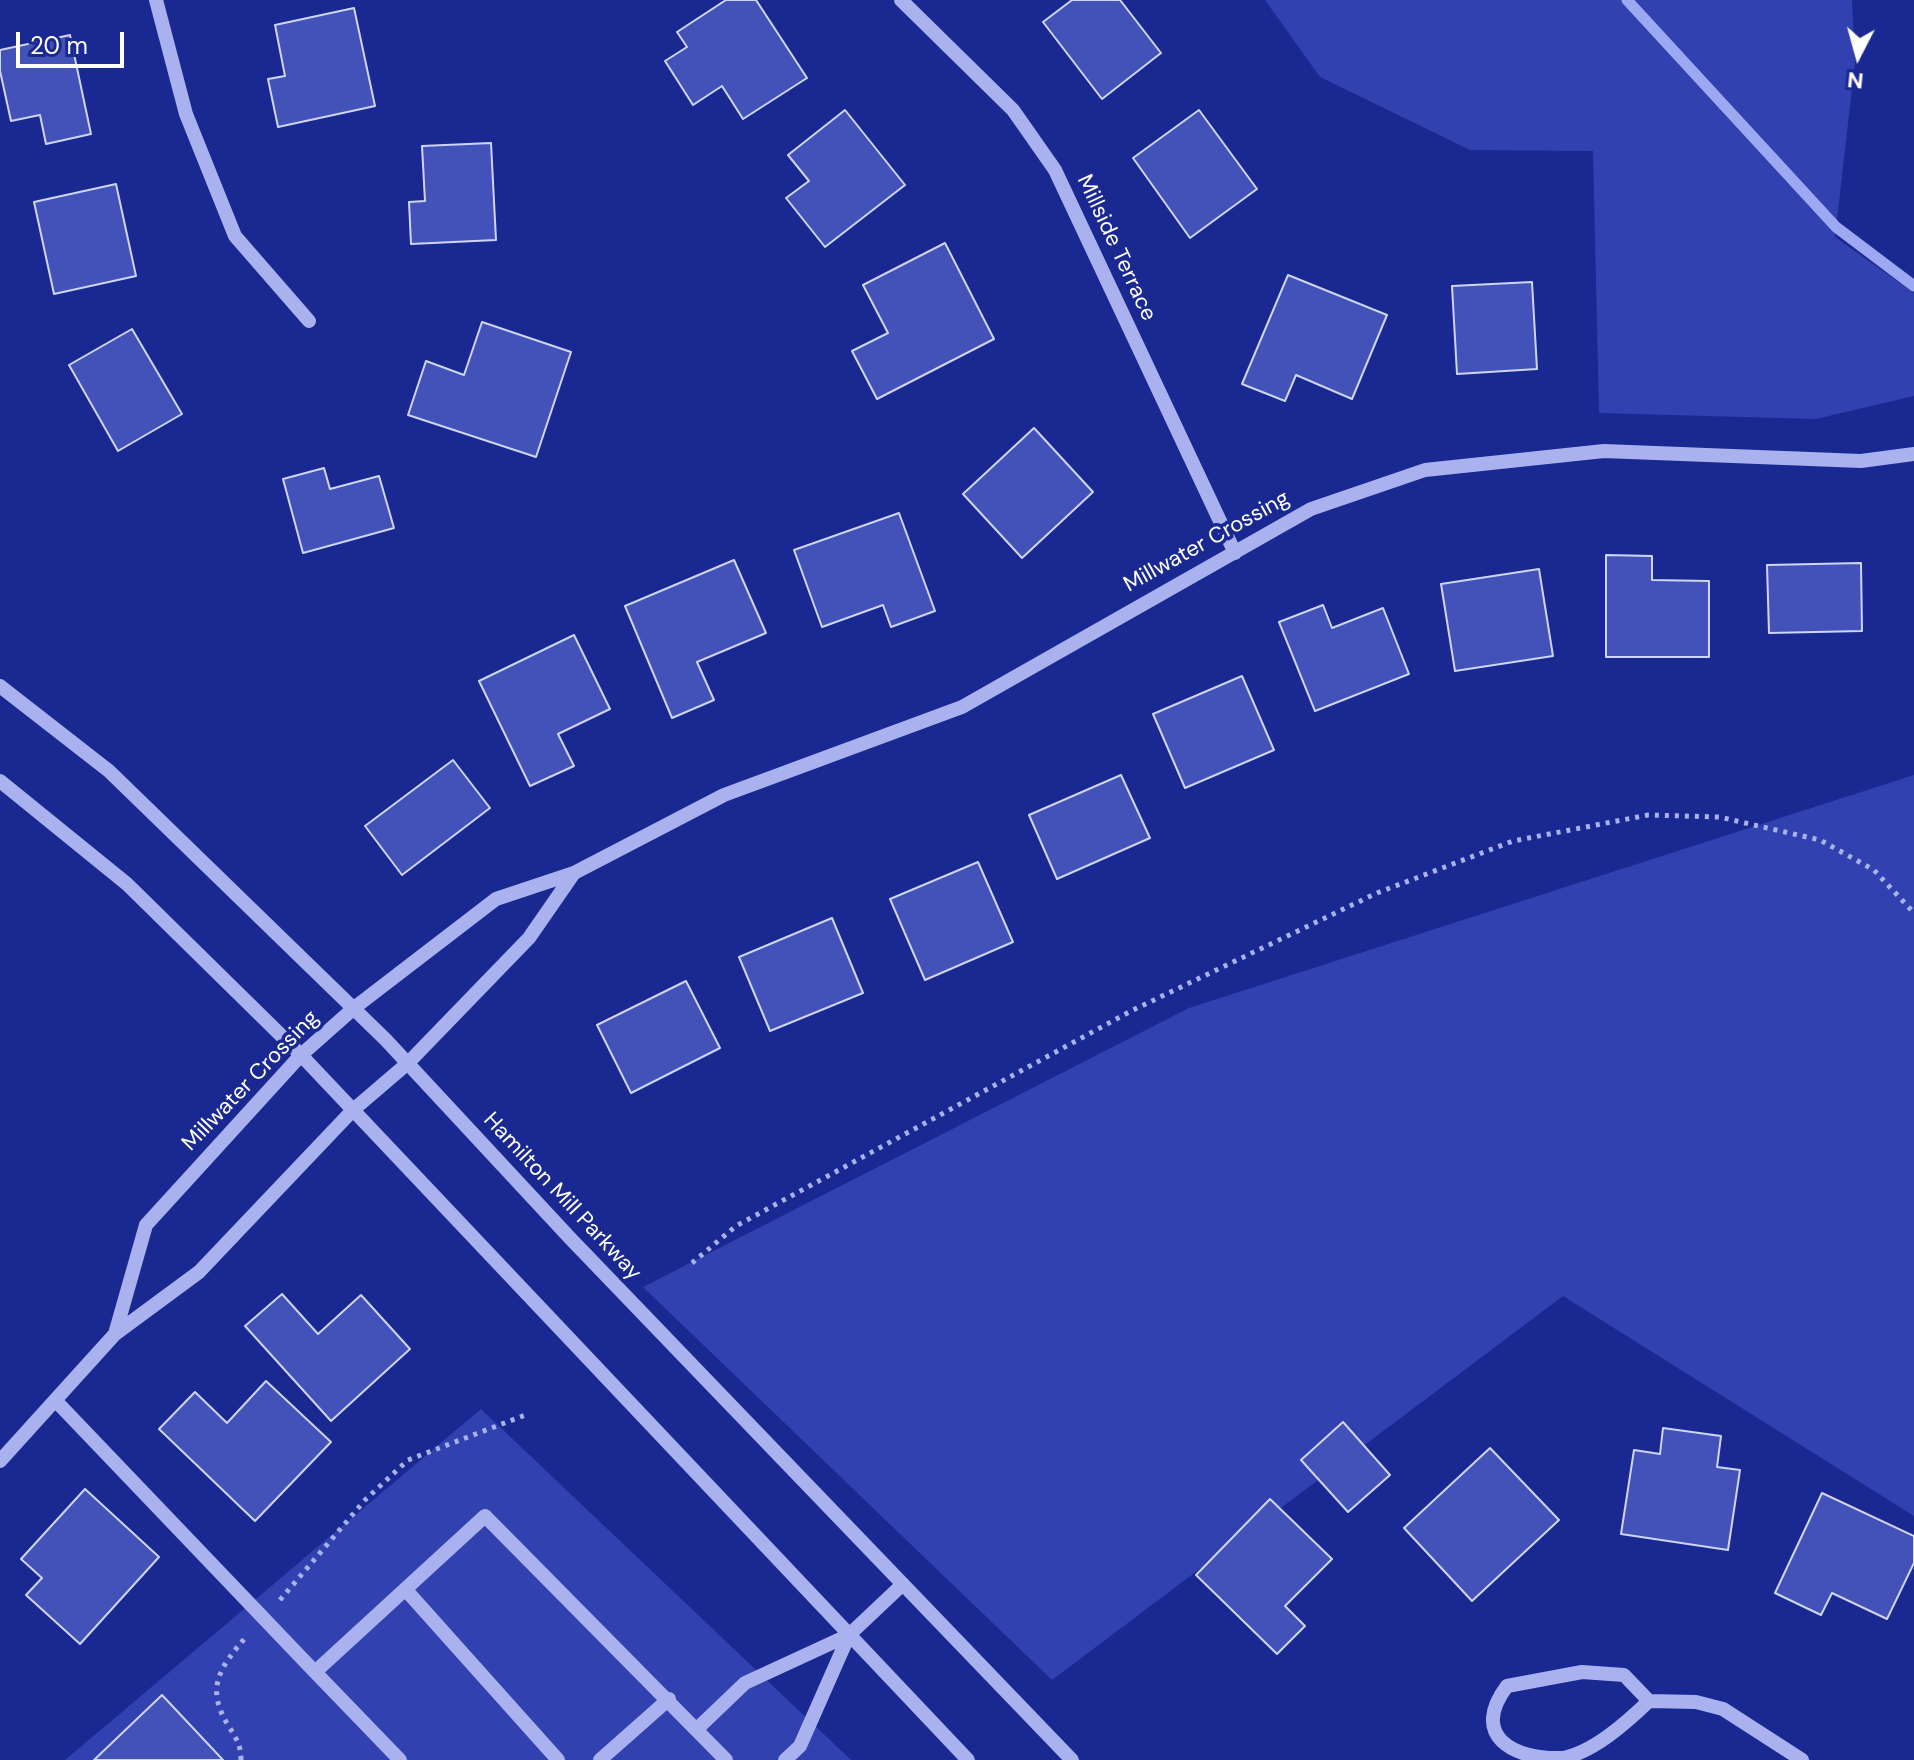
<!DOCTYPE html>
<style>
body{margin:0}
#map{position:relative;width:1914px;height:1760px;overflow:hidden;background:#1a2891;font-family:"DM Sans",sans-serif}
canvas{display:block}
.north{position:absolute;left:1818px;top:16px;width:80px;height:80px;-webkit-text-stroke:6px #1a2891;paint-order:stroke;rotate:186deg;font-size:22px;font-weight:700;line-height:32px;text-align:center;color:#fff}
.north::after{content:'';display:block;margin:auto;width:28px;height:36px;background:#fff;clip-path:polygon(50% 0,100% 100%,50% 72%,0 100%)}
.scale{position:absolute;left:16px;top:32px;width:108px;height:36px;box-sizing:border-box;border:4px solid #fff;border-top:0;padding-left:10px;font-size:24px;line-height:28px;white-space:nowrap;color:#fff;-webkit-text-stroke:6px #1a2891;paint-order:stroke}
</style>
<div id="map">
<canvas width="1914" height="1760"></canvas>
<div class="north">N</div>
<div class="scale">20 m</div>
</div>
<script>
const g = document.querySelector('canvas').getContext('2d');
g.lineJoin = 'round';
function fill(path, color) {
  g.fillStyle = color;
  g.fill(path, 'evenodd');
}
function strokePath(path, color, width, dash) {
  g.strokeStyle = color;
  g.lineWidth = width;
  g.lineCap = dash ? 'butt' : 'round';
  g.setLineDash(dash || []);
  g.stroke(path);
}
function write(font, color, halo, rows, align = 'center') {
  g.font = font + ' "DM Sans",sans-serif';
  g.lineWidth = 7;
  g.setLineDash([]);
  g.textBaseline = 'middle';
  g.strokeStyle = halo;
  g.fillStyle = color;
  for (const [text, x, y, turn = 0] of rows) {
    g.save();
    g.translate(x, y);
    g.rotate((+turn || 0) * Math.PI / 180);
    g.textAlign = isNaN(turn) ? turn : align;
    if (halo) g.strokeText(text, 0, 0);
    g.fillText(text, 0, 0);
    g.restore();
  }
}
const green = new Path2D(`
 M1265 0H1852L1855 63 1835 237 1914 293V396L1816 419 1599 413 1593 151 1470 150 1320 77Z
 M1914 775V1516L1563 1296 1052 1680 643 1287 1189 1008Z
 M481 1409 851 1760H65Z`);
const stream = new Path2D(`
 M1627 0 1836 227 1914 286`);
const building = new Path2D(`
 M726 0H756L807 78 743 119 722 86 693 105 665 61 687 47 677 32Z
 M1072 0H1120L1161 53 1102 99 1043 22Z
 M354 8 375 106 278 127 268 79 285 76 275 25Z
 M70 35 91 134 46 144 40 115 11 121 0 71V50Z
 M845 110 905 185 825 247 786 198 809 181 788 155Z
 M1199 110 1257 189 1190 238 1133 158Z
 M491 143 496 240 411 244 409 202 425 201 422 146Z
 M116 184 136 276 54 294 34 202Z
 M945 243 994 339 877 399 852 351 888 333 863 285Z
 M1288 275 1387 315 1352 399 1296 375 1285 401 1242 384Z
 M1532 282 1537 369 1457 374 1452 286Z
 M482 322 571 352 536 457 408 415 426 361 464 375Z
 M132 329 182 414 118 451 69 365Z
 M1034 428 1093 492 1022 558 963 494Z
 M324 468 330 489 379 476 394 528 303 553 283 479Z
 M899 513 935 611 891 627 883 605 822 627 794 550Z
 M1606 555 1652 556V580L1709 581V657H1606Z
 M734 560 766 633 697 662 714 700 672 718 625 606Z
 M1861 563 1862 631 1769 633 1767 565Z
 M1539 569 1553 656 1455 671 1441 584Z
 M1323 605 1332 628 1383 608 1409 674 1315 711 1279 622Z
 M574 635 610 709 558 734 574 766 530 786 479 681Z
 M1242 676 1274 750 1185 788 1153 714Z
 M453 760 490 808 402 875 365 826Z
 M1121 775 1150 838 1057 879 1029 815Z
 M978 862 1013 942 925 980 890 899Z
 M832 918 863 993 770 1031 739 957Z
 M686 981 720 1048 631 1093 597 1025Z
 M282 1294 318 1334 361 1295 410 1349 331 1421 245 1326Z
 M266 1381 331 1442 255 1521 159 1429 195 1392 227 1423Z
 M1343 1422 1390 1475 1348 1512 1301 1460Z
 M1663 1428 1721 1436 1717 1467 1740 1470 1728 1550 1621 1534 1634 1450 1660 1454Z
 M1490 1448 1559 1520 1472 1601 1404 1528Z
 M85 1489 159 1557 80 1644 26 1595 42 1578 21 1559Z
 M1822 1493 1914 1536V1563L1887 1619 1832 1593 1821 1615 1775 1593Z
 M1270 1499 1332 1559 1285 1606 1305 1626 1277 1654 1196 1575Z
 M162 1695 223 1760H94Z`);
const path = new Path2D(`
 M692 1263 736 1226 1131 1011 1377 893 1513 841 1648 815 1719 817 1820 840 1874 870 1914 913
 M280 1600 365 1500 408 1460 528 1414
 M241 1760C241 1745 236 1738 228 1725 205 1688 220 1667 246 1637`);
const minor = new Path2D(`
 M156 0 186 114 235 236 309 321
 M901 0 1013 110 1055 170 1235 553
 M0 686 109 771 386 1040 569 1237 1072 1760
 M0 781 127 884 301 1055 968 1760
 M115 1334 146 1225 301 1055 354 1008 496 899 574 873 724 795 962 707 1311 509 1425 470 1604 451 1861 461 1914 454
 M55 1400 315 1672
 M0 1461 115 1334 199 1272 353 1110 408 1063 529 938 574 873
 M405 1589 558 1760
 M1582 1672 1624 1675 1649 1701C1627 1722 1594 1752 1563 1758 1512 1760 1470 1735 1507 1686Z
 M1649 1701 1696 1702 1723 1709 1802 1760
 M698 1728 745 1683 849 1635 903 1584
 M400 1760 315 1672 485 1516 726 1760
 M600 1760 669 1699
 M785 1760 800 1746 849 1635`);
const streetNames = [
 ["Millside Terrace",1116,248,65],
 ["Millwater Crossing",1207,542,-29],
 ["Millwater Crossing",251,1081,-46],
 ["Hamilton Mill Parkway",562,1197,47]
];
fill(green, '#3141b0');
strokePath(stream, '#9ca8f1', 11);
fill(building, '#4352b9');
strokePath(building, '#cfd5fa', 2);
strokePath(path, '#a9b2ef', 5, [4, 6]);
strokePath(minor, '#a9b2ef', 14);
write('22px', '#fff', '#1a2891', streetNames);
</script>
